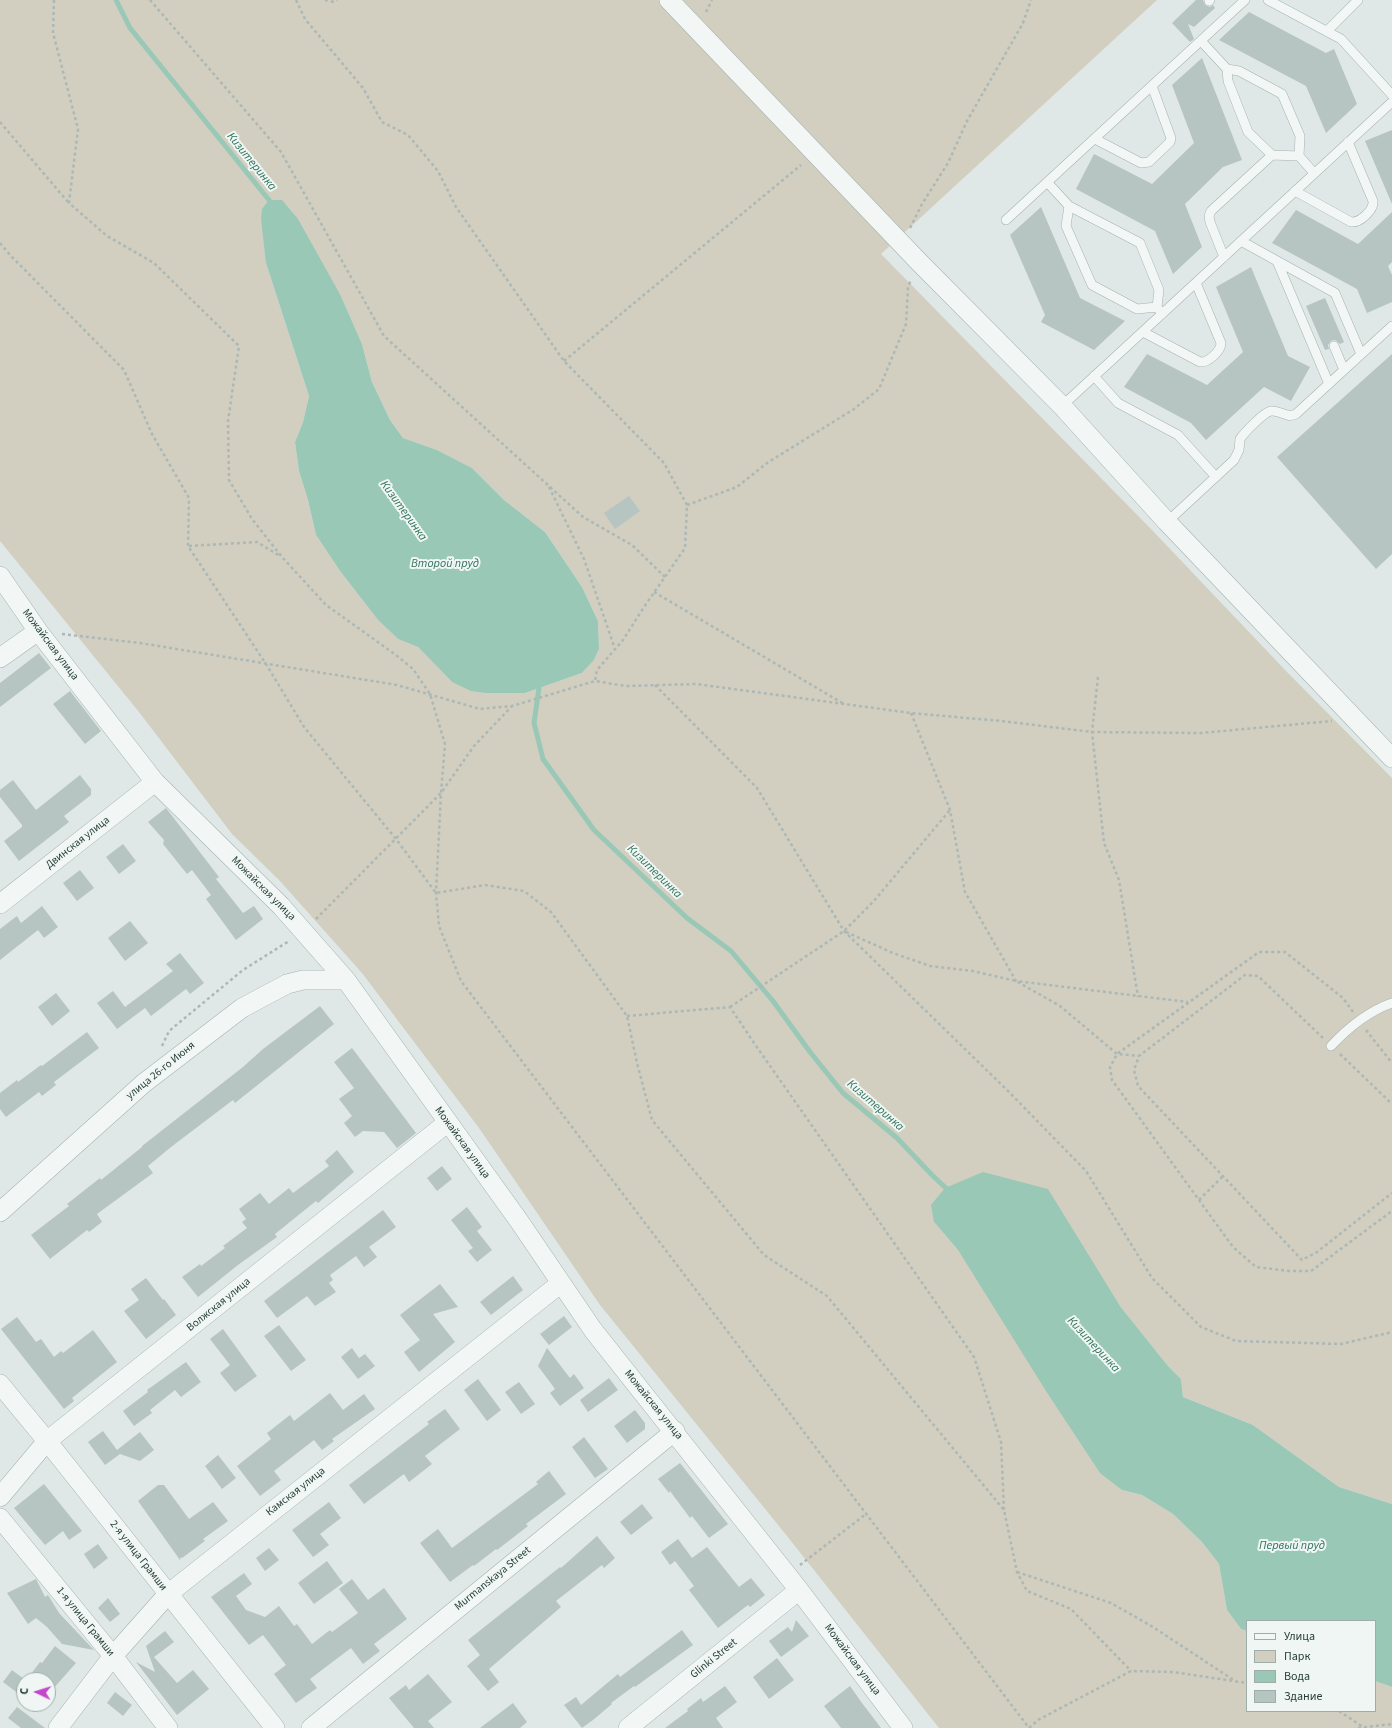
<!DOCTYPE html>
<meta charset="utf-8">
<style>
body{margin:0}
#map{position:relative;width:1392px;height:1728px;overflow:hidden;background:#dfe8e6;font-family:"Source Sans 3",sans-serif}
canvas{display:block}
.legend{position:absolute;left:1246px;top:1620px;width:130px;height:92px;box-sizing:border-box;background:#eff6f4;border:1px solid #9fada9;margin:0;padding:5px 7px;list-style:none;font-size:12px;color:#283f39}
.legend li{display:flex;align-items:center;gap:8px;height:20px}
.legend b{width:20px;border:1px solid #9fada9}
.north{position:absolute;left:16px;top:1672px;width:40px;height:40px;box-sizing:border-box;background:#eff6f4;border:1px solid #9fada9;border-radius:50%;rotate:274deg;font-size:11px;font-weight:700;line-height:16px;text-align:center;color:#283f39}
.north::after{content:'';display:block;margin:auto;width:14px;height:18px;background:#c745cc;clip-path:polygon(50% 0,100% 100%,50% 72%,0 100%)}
</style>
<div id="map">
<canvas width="1392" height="1728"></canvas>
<ul class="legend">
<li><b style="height:5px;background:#f2f7f5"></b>Улица</li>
<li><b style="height:11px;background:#d2cfc0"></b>Парк</li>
<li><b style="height:11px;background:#9ac8b7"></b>Вода</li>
<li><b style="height:11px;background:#b6c5c1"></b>Здание</li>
</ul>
<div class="north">С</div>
</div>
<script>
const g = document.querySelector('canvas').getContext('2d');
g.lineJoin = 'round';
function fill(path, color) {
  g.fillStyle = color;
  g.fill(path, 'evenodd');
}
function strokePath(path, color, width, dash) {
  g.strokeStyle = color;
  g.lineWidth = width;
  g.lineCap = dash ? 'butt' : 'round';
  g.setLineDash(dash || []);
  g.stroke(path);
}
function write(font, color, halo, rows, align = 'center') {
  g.font = font + ' "Source Sans 3",sans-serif';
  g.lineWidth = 4;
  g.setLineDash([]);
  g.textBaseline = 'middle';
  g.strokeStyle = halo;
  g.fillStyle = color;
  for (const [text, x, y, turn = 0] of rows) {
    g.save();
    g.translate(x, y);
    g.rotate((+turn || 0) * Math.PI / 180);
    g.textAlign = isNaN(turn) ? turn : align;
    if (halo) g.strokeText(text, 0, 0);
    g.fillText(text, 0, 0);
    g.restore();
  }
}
const green = new Path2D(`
 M0 0H1157L881 254 1152 530 1286 671 1392 778V1504L1339 1487 1253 1425 1183 1397 1181 1379 1168 1366 1120 1306 934 1222 958 1250 1122 1490 1142 1495 1173 1514 1202 1542 1219 1564 1227 1610 1241 1629 1247 1631V1711H1375V1681L1392 1687V1728H939L787 1536 600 1305 479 1128 362 973 279 880 232 834 139 712 0 541ZM321 262 341 296 362 344 372 382 390 420 403 438 437 450 472 468 504 500 545 532 582 587 598 621 599 649 594 660 582 673 525 693H506L452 682 418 647 398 639 378 620 340 571 316 535 308 500 299 471 295 442 303 422 309 396 266 263Z`);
const water = new Path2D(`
 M269 200H282L298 219 341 296 362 344 372 382 390 420 403 438 437 450 472 468 504 500 545 532 582 587 598 621 599 649 594 660 582 673 525 693H486L471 691 452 682 418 647 398 639 378 620 340 571 316 535 308 500 299 471 295 442 303 422 309 396 266 263 261 219 262 209Z
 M983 1172 1048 1189 1120 1306 1168 1366 1181 1379 1183 1397 1253 1425 1339 1487 1392 1504V1687L1375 1681V1621H1247V1631L1241 1629 1227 1610 1219 1564 1202 1542 1173 1514 1142 1495 1122 1490 1100 1473 1046 1391 958 1250 934 1222 931 1205 945 1188Z`);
const stream = new Path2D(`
 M116 0 130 28 269 200 271 206
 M535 683 539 688 534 723 543 759 594 830 687 918 731 951 773 1001 810 1052 843 1093 897 1138 932 1175 950 1192`);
const building = new Path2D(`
 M1196 0H1203L1205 5 1210 7 1213 5 1215 8 1194 27 1188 24 1194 39 1190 42 1172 23Z
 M1249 12 1326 53 1334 49 1357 104 1326 133 1306 86 1219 40Z
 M1202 58 1242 160 1223 167 1185 204 1202 247 1173 274 1155 231 1076 189 1094 154 1152 184 1194 143 1172 85Z
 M1392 130V204L1365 141Z
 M1041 207 1080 298 1125 321 1094 350 1041 322 1045 315 1010 235Z
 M1296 210 1358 244 1392 212V262L1388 266 1392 275V302L1367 313 1357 289 1272 243Z
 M1251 267 1288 356 1310 367 1291 401 1264 387 1206 440 1191 423 1124 387 1147 354 1207 385 1243 352 1216 287Z
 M1325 298 1344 342 1340 344 1335 340 1331 341 1328 345 1329 349 1325 350 1306 306Z
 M1392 354V554L1376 569 1277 457Z
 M629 496 640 511 615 529 604 513Z
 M39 653 51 668 0 707V683Z
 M70 691 101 731 85 744 53 704Z
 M80 775 91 789V795L64 816 69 822 19 861 4 841 22 827V825L0 797V790L13 780 36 810Z
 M166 808 219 877 216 879 243 913 254 906 263 919 236 940 206 899 211 895 192 870 187 874 163 844 164 840 148 822Z
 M123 844 136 861 119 874 106 857Z
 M80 870 94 888 77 901 63 883Z
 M42 906 58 927 44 938 38 930 0 960V929L17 916 21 923Z
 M130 921 148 943 125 961 108 938Z
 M180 953 204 983 190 994 186 989 151 1016 145 1008 117 1029 97 1003 113 991 125 1007 173 971 166 964Z
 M56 993 70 1011 52 1026 38 1007Z
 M320 1006 334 1024 235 1103 233 1100 171 1147 148 1166 153 1173 97 1214 102 1222 89 1232 87 1230 50 1259 31 1235 69 1206 67 1204 86 1189 100 1178 101 1180 142 1147V1146L243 1067 263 1049Z
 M87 1032 99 1048 54 1082 56 1085 42 1096 39 1092 6 1117 0 1109V1093L17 1080 18 1082 41 1065 42 1066Z
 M352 1048 416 1133 397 1148 384 1132 363 1131 355 1137 344 1123 352 1116 339 1099 354 1088 334 1062Z
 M337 1150 354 1172 318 1203 316 1201 275 1234 277 1237 238 1265 198 1297 182 1277 200 1264 201 1266 225 1248 223 1246 247 1228 242 1222 246 1219 239 1209 260 1193 269 1204 289 1188 293 1193 329 1166 325 1161Z
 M442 1166 452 1179 437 1191 427 1178Z
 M467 1207 482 1227 477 1231 492 1250 477 1262 468 1251 473 1248 451 1220Z
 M383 1210 396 1227 369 1247 377 1257 364 1267 356 1256 330 1275 333 1280 329 1283 336 1292 315 1306 307 1296 277 1318 264 1301Z
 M513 1276 523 1290 491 1315 480 1302Z
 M146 1278 163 1300 164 1299 176 1315 146 1339 124 1311 139 1300 131 1289Z
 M440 1284 458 1307 433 1314 455 1342 419 1372 404 1352 420 1340 400 1315Z
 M564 1316 572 1327 549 1345 540 1334Z
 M17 1317 36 1342 41 1339 54 1357 61 1351 63 1353 93 1330 117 1362 72 1398 74 1401 64 1409 1 1329Z
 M279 1325 306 1360 291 1371 264 1336Z
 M223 1329 257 1376 235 1392 220 1373 230 1365 210 1339Z
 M352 1348 359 1358 365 1354 375 1366 358 1379 341 1357Z
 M547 1348 570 1378 574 1374 584 1388 560 1406 550 1393 555 1389 538 1366Z
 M186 1362 201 1382 181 1397 175 1390 150 1410 152 1413 134 1426 123 1411 148 1392 147 1390Z
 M609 1378 618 1390 588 1412 580 1400Z
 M478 1379 501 1410 487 1421 464 1390Z
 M519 1382 535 1404 521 1414 505 1392Z
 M330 1393 343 1410 364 1394 375 1409 332 1439 334 1441 322 1450 314 1440 274 1471 281 1480 260 1496 237 1466 271 1439 267 1433 290 1415 294 1421Z
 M445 1409 460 1429 425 1456 432 1464 409 1482 404 1474 364 1504 349 1485 429 1424 427 1422Z
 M635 1410 645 1423V1429L627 1443 614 1426Z
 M103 1431 117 1450 140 1432 154 1450 140 1461 120 1454 105 1465 88 1442Z
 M584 1437 608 1469 595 1478 572 1447Z
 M218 1455 236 1478 222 1489 205 1466Z
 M680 1463 728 1524 709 1538 692 1516 690 1518 670 1491 669 1493 658 1479Z
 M549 1471 566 1494 526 1524 528 1526 497 1550 496 1549 474 1566 473 1565 450 1582 420 1543 438 1529 452 1548 538 1484 536 1482Z
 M44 1484 82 1531 69 1540 63 1531 45 1545 14 1508Z
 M158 1485H164L189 1519 213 1502 228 1521 203 1539 205 1541 182 1558 181 1557 180 1560 138 1501Z
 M329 1502 341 1518 320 1534 329 1545 313 1557 292 1530Z
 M642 1504 653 1518 631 1535 620 1522Z
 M597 1536 615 1558 604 1568 602 1565 556 1601 561 1607 489 1669 499 1682 488 1691 467 1666 480 1655 468 1640 560 1567 561 1568Z
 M678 1539 692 1558 707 1547 739 1587 751 1578 765 1595 750 1607 748 1605 718 1628 689 1590 694 1586 675 1561 670 1565 661 1552Z
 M98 1544 108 1558 94 1569 84 1554Z
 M269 1548 279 1560 265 1571 256 1558Z
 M327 1561 343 1583 314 1604 298 1583Z
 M244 1573 252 1584 236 1596 246 1610 265 1617 279 1606 294 1626 297 1624 312 1644 330 1630 332 1632 358 1613 339 1589 352 1579 368 1600 384 1588 407 1619 374 1644 380 1651 363 1664 351 1648 310 1679 317 1688 296 1703 274 1674 286 1665 263 1635 249 1645 211 1597Z
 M36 1579 45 1597 48 1595 59 1613 94 1650 62 1644 47 1627 36 1618 28 1624 7 1593Z
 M108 1598 120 1614 110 1622 98 1608Z
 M796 1620 809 1636 781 1657 769 1641 788 1627 792 1632Z
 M682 1630 693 1645 635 1687 634 1686 611 1703 612 1704 593 1720 582 1728 564 1705 576 1697 581 1705 618 1674 620 1677Z
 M165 1631 174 1642 154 1657 177 1683 193 1670 209 1689 177 1715 136 1662 155 1672 146 1646Z
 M55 1646 76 1663 52 1690 48 1687V1680H39L31 1674 40 1662 42 1663Z
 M777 1658 794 1680 769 1699 753 1677Z
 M12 1670 24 1679V1698L3 1682Z
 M428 1674 452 1702 428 1721 434 1728H414L389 1698 406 1685 409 1690Z
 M725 1686 737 1702 716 1718 723 1728H665L688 1711 687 1709 701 1698 703 1702Z
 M850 1686 862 1703 881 1728H841L824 1706Z
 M115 1692 132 1705 123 1716 107 1703Z
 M513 1703 527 1722 520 1728H480Z
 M17 1707 45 1728H21L8 1718Z`);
const path = new Path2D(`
 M54 0 53 33 78 129 69 203 107 236 154 263 239 346 228 421 229 480 252 519 282 557 326 605 396 655 413 669 430 694 445 744 441 793 436 893 439 926 461 981 1029 1728
 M150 0 281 152 384 336 583 517 632 545 665 577
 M296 0 305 19 363 88 382 122 408 135 438 171 456 207 564 361 664 463 687 505 685 548 644 607 623 640 597 670 595 681
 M325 0 334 2 337 0
 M706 12 712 0
 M0 122 68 202
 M910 228 922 204 948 163 967 121 1023 23 1031 0
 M0 243 10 255 124 370 152 434 189 498 188 546 266 664 304 727 396 839 436 893 485 885 524 891 551 912 627 1016 637 1063 652 1120 764 1255 827 1296 1004 1510 1017 1572 1027 1591 1071 1609 1131 1671
 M564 361 801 165
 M549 487 584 559 615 649
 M687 505 737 487 767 463 854 409 879 389 906 324 908 287 911 280
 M189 546 257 542 280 556
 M654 592 844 704
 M62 634 140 643 397 685 480 709 512 706 595 681 626 686 696 684 911 713 1001 721 1092 732 1201 733 1332 721
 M1098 677 1092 732 1104 843 1119 880 1138 997
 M655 685 757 788 844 931 1008 1091 1086 1171 1152 1278 1201 1327 1236 1341 1341 1344 1392 1332
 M911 713 950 810 965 892 1016 981 1188 1002
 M316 919 441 793 474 746 512 706
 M846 932 893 953 930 966 973 971 1016 981 1060 1006 1117 1054 1139 1056
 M730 1007 844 931 873 902 950 810
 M1353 1012 1343 998 1285 952H1259L1117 1054 1110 1067 1112 1080 1233 1247 1256 1267 1289 1271H1311L1392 1211
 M627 1016 730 1007 754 1043 974 1357 1001 1442 1004 1510
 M1366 1030 1392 1063
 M1323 1038 1258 976 1245 975 1139 1056 1134 1070 1138 1086 1302 1260 1317 1252 1392 1193
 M162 1046 169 1031 243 970 289 941
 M1340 1054 1392 1104
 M1199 1200 1223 1176
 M800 1565 866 1514
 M1017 1572 1111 1603 1153 1627 1235 1681
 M1339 1711 1363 1727
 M1029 1728 1038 1720 1131 1671 1173 1672 1247 1683
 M1358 1728 1392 1724`);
const service = new Path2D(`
 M1268 0 1341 39 1392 95
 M1209 1 1210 0
 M1327 31 1358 0
 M1201 41 1227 69 1239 71 1282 94 1300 136 1299 156
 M1227 69 1228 81 1248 132 1272 155
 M1095 139 1141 163 1149 162 1170 142 1171 138 1152 86
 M1047 182 1069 206 1140 243 1159 290 1157 307 1162 314
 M1295 191 1351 222C1360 223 1374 210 1373 201L1348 142
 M1069 206 1066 226 1092 285 1137 309 1157 307
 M1006 220 1245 0
 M1241 241 1335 293 1361 354
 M1224 257 1210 222 1209 216 1211 211 1272 155 1299 156 1314 173
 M1277 261 1329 384
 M1143 332 1200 362C1208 363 1221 351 1221 343L1196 283
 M1334 346 1344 370
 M1094 376 1118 403 1178 435 1216 477
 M1062 406 1392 102
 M1167 522 1234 460 1239 450 1240 439C1245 432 1264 412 1271 411 1281 410 1287 419 1296 414L1392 326
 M1331 1046C1347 1029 1369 1011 1392 1003`);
const minor = new Path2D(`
 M669 0 919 262 1062 406 1167 522 1392 758
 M0 576 38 631 155 782 281 906 346 980 519 1221 593 1330 799 1590 903 1728
 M0 658 38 631
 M0 904 155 782
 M0 1212 144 1083 242 1008 287 984 303 980H346
 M0 1384 47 1441 275 1728
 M0 1497 47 1441 447 1123
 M0 1518 113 1656 168 1728
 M58 1728 113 1656 168 1594 561 1283
 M311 1728 675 1431
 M628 1728 799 1590`);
const streetNames = [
 ["Можайская улица",50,645,53],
 ["Двинская улица",78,843,-38],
 ["Можайская улица",263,889,45],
 ["улица 26-го Июня",161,1071,-39],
 ["Можайская улица",462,1143,54],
 ["Волжская улица",219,1305,-39],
 ["Можайская улица",653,1405,51],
 ["Камская улица",296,1492,-38],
 ["2-я улица Грамши",138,1556,52],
 ["Murmanskaya Street",493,1579,-39],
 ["1-я улица Грамши",85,1622,51],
 ["Glinki Street",714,1659,-39],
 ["Можайская улица",852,1660,53]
];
const waterNames = [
 ["Кизитеринка",251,162,51],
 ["Кизитеринка",403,511,54],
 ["Второй пруд",445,564],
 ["Кизитеринка",654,872,44],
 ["Кизитеринка",875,1106,41],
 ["Кизитеринка",1093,1345,47],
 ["Первый пруд",1292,1546]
];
fill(green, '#d2cfc0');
fill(water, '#9ac8b7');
strokePath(stream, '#9ac8b7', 5);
fill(building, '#b6c5c1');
strokePath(service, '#a4b2af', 10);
strokePath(minor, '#a4b2af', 20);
strokePath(path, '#adb8b5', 2.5, [3, 3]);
strokePath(service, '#f2f7f5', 9);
strokePath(minor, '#f2f7f5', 19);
write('11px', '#283f39', '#eff6f4', streetNames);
write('italic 12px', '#33725d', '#eff6f4', waterNames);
</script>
